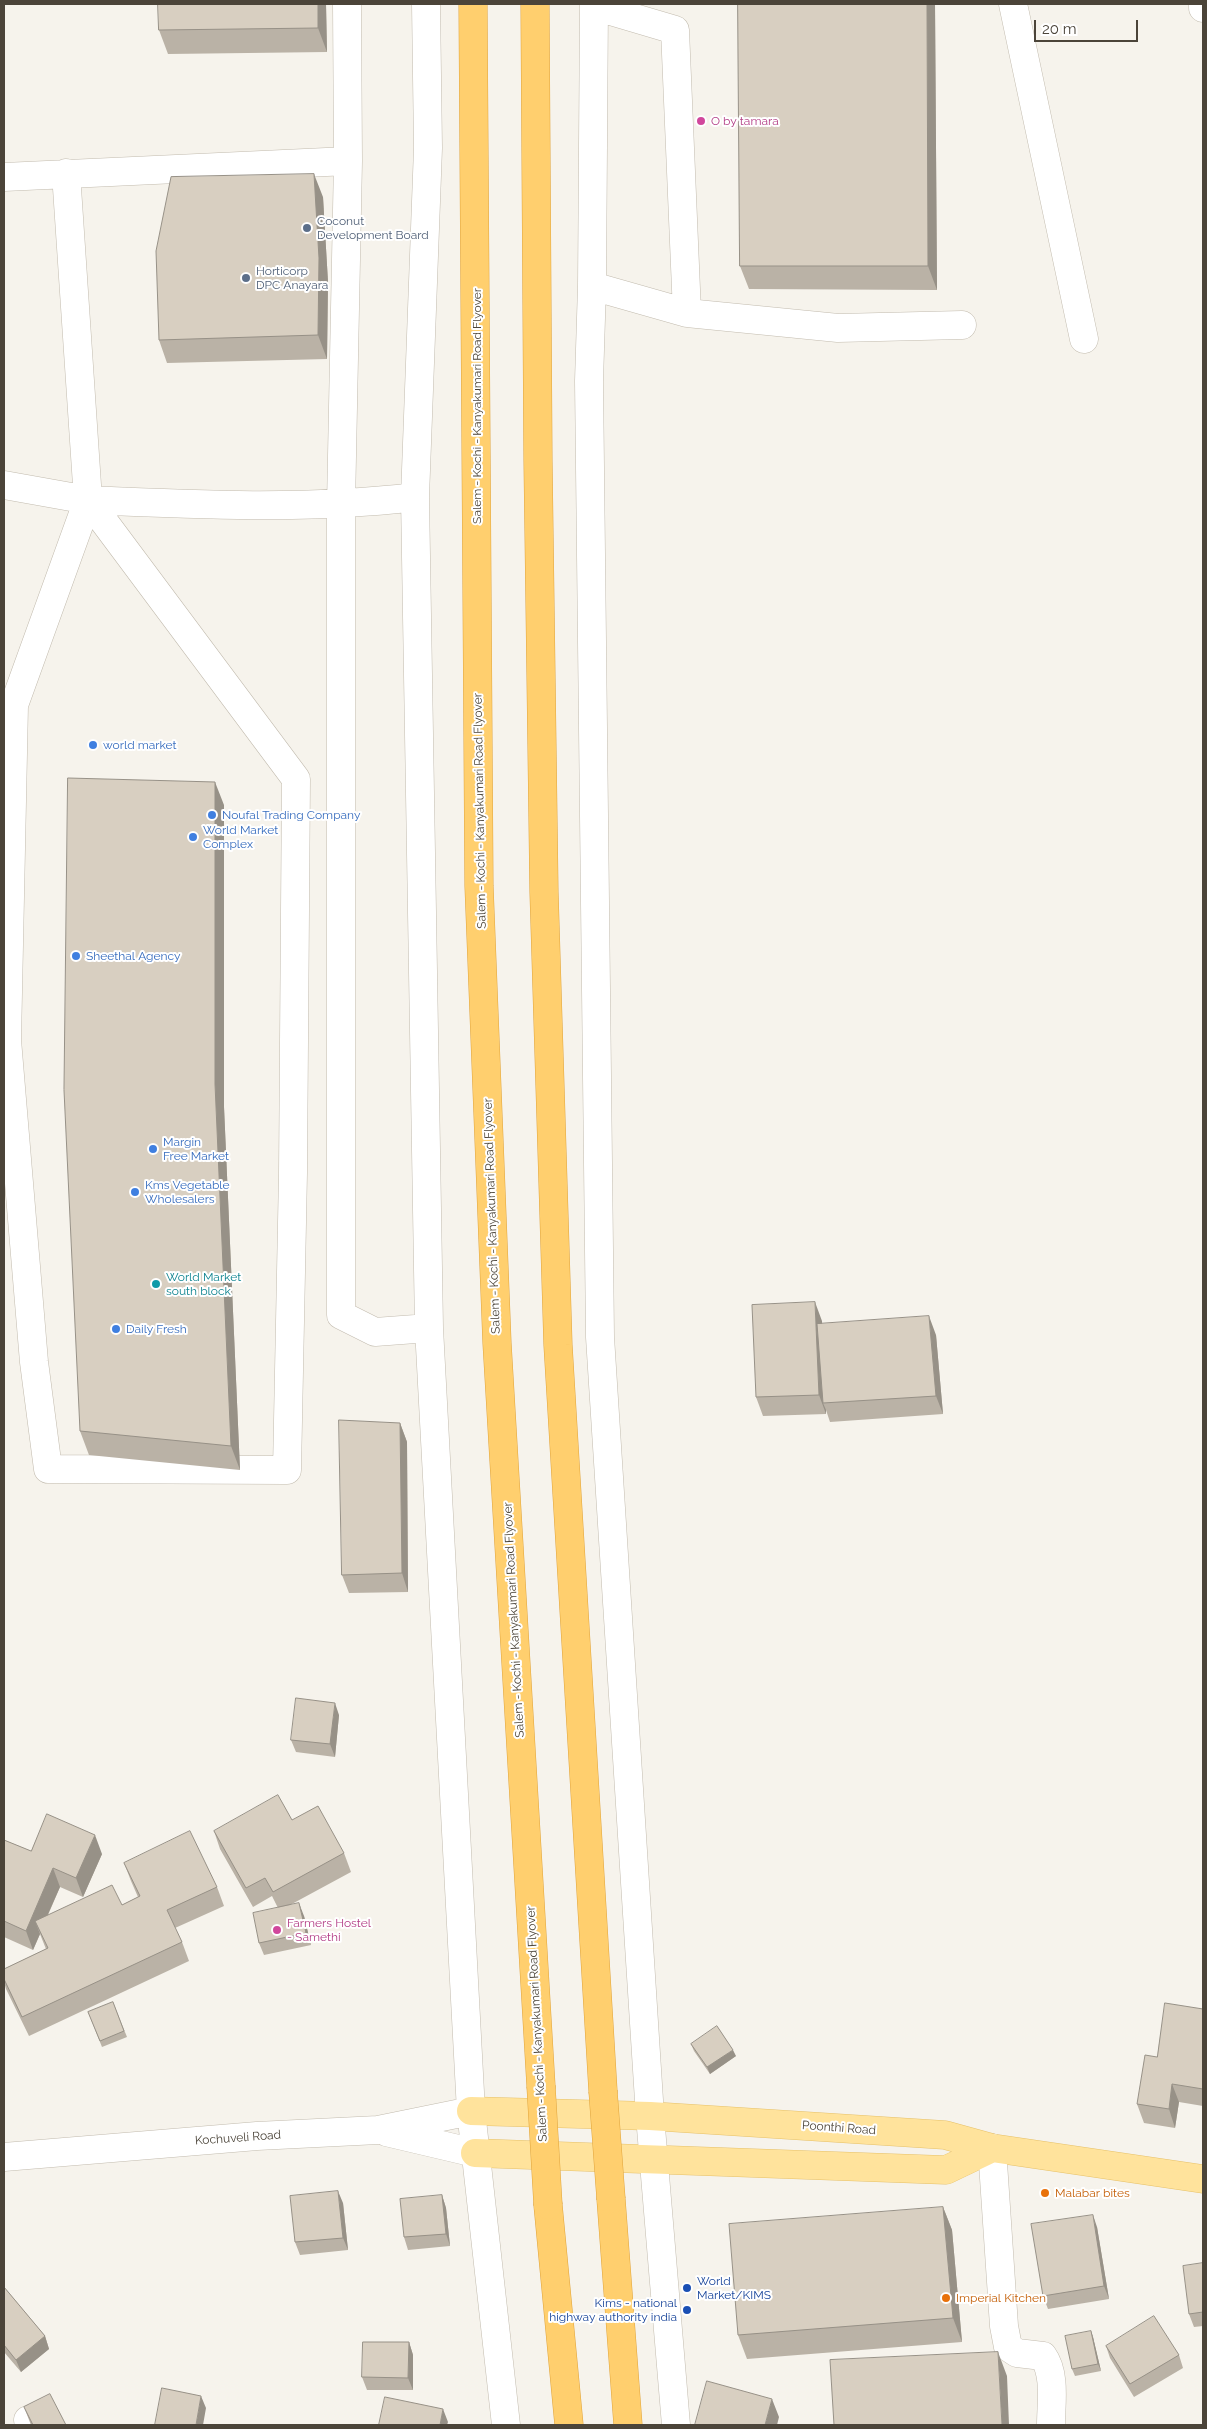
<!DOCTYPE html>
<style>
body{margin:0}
#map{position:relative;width:1207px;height:2429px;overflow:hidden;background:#f6f3ec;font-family:Raleway,sans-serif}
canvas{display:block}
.frame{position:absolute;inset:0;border:5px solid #4b4439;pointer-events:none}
.scale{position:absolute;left:1034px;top:20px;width:104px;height:22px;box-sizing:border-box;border:2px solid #4b4439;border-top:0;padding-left:6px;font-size:15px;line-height:18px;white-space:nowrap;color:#4b4439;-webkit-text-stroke:4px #fff;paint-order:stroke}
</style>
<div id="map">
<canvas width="1207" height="2429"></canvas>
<div class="frame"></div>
<div class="scale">20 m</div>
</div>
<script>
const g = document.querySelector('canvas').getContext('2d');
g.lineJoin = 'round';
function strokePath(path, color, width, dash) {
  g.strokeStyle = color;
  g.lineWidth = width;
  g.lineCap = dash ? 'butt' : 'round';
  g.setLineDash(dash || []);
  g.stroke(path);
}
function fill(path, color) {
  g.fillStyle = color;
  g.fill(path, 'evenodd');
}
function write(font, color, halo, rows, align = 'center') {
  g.font = font + ' Raleway,sans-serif';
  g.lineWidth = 4;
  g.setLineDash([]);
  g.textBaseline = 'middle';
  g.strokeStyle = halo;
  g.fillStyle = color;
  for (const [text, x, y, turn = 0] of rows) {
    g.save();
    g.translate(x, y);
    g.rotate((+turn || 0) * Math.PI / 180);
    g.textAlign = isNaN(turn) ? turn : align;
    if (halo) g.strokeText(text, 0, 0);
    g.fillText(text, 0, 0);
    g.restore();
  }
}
const minor = new Path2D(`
 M347 4 348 161 341 505V1315L375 1332 429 1328
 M426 4 428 148 415 497 429 1328 471 2111 506 2425
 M594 4 592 286 589 381 600 1337 650 2116 676 2425
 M1013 4 1084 339
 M1203 4V8
 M594 6 675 30 687 313
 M66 173 88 500 296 779 293 1173 287 1470 48 1469 34 1362 7 1040 14 705 88 500C198 505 306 510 415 497
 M4 177 348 161
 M592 286 687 313 838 328 962 325
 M4 485 88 500
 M386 2132 475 2153
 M992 2148 1004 2326 1008 2347 1017 2353 1043 2356C1056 2374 1051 2404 1051 2425
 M4 2157 257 2136 378 2130 471 2111
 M28 2420 31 2425`);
const major = new Path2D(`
 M471 2111 650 2116 945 2135 992 2148 1203 2179
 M475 2153 946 2170 992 2148`);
const highway = new Path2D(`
 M473 4 479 886 497 1343 541 2086
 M535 4 538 460 544 892 558 1345 603 2091
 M611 2199 628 2425
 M548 2205 569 2425`);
const highwayBridge = new Path2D(`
 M541 2086 548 2205
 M603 2091 611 2199`);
const wall = new Path2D(`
 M326 4 327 52 168 54 159 30Z
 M738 4H935L937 290 749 289 740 266Z
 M323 197 328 282 327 359 167 363 159 340Z
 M224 805V1107L240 1470 89 1455 80 1431Z
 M822 1321V1324L936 1335 943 1414 830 1422 826 1410V1414L763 1416 756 1397Z
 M400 1423 407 1442 408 1592 349 1593 342 1575Z
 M339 1715 335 1757 296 1752 291 1740Z
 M292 1820 344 1853 351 1872 290 1905 304 1916 311 1945 264 1955 259 1943 278 1908 272 1896 253 1907 220 1849 214 1831Z
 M4 1840 31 1851 102 1854 83 1897 60 1887 48 1915 122 1905 138 1897 131 1881 124 1863 217 1887 224 1906 175 1928 182 1942 189 1961 29 2036 6 1989 4 1982V1969L46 1949 40 1934 33 1950 4 1937Z
 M113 2002 127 2037 102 2047 88 2012Z
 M1203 2009V2106L1179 2102 1175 2128 1144 2123 1137 2104 1157 2057Z
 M691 2044 736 2056 710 2074 694 2051Z
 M442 2195 446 2208 450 2246 408 2250 404 2237Z
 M343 2203 348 2250 300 2255 295 2242Z
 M943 2207 952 2230 962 2342 747 2359 738 2335Z
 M1097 2227 1109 2299 1048 2309 1043 2296Z
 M1203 2263V2326L1194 2327 1189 2314Z
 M4 2287 45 2336 49 2349 21 2372 4 2352Z
 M1091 2331 1093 2337 1101 2371 1075 2376 1072 2369Z
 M409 2342 413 2355V2390H367L362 2377Z
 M1106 2346 1179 2355 1183 2368 1134 2397 1110 2358Z
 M24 2407 66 2425H31Z`);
const shadedWall = new Path2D(`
 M318 4H326L327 52 318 28Z
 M927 4H935L937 290 928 266Z
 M314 174 323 197 328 282 327 359 318 335Z
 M215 782 224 805V1107L240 1470 231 1446 215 1084Z
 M815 1302 822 1321 825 1403H823L826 1410V1414L819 1395Z
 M929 1316 936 1335 943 1414 936 1396Z
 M400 1423 407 1442 408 1592 402 1573Z
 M335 1703 339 1715 335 1757 330 1744Z
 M95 1835 102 1854 83 1897 76 1878Z
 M53 1868 60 1887 40 1932 35 1921 40 1934 33 1950 26 1931Z
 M299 1903 304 1916 311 1945 306 1933Z
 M733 2050 736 2056 710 2074 707 2067Z
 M1172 2084 1179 2102 1175 2128 1169 2109Z
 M338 2191 343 2203 348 2250 343 2238Z
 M442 2195 446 2208 450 2246 446 2234Z
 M943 2207 952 2230 962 2342 953 2318Z
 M1093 2215 1097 2227 1109 2299 1104 2286Z
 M1091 2331 1093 2337 1101 2371 1098 2364Z
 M45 2336 49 2349 21 2372 16 2360Z
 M409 2342 413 2355V2390L408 2378Z
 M998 2352 1007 2376 1009 2425H1002Z
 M201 2396 206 2408 203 2425H196Z
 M772 2399 779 2417 777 2425H765Z
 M443 2409 448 2422 447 2425H440Z`);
const building = new Path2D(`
 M158 4H318V28L159 30Z
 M738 4H927L928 266H740Z
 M314 174 319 258 318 335 159 340 156 251 171 177Z
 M68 778 215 782V1084L231 1446 80 1431 64 1090Z
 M815 1302 819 1395 756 1397 752 1305Z
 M929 1316 936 1396 823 1403 817 1324Z
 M339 1420 400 1423 402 1573 342 1575Z
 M296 1698 335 1703 330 1744 291 1740Z
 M278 1795 292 1820 318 1806 344 1853 273 1892 265 1878 246 1888 214 1831Z
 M47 1814 95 1835 76 1878 53 1868 26 1931 4 1921V1840L31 1851Z
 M190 1831 217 1887 167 1910 182 1942 22 2017 4 1979V1969L48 1948 35 1921 112 1885 122 1905 140 1896 124 1863Z
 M299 1903 306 1933 259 1943 253 1913Z
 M113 2002 124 2031 100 2041 88 2012Z
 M1165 2003 1203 2009V2089L1172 2084 1169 2109 1137 2104 1145 2055 1157 2057Z
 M717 2026 733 2050 707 2067 691 2044Z
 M338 2191 343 2238 295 2242 290 2196Z
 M442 2195 446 2234 404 2237 400 2199Z
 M943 2207 953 2318 738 2335 729 2224Z
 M1093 2215 1104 2286 1043 2296 1031 2224Z
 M1203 2263V2312L1189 2314 1183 2266Z
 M4 2287 45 2336 16 2360 4 2345Z
 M1154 2316 1179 2355 1130 2384 1106 2346Z
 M1091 2331 1098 2364 1072 2369 1065 2336Z
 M363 2342H409L408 2378 362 2377Z
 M998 2352 1002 2425H834L830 2360Z
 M707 2381 772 2399 765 2425H695Z
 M162 2388 201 2396 196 2425H155Z
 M50 2394 66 2425H33L24 2407Z
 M385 2397 443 2409 440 2425H379Z`);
const markers = [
 [701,121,5,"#d1479c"],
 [307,228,5,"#5c6f8a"],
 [246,278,5,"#5c6f8a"],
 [93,745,5,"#3f7fe0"],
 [212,815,5,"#3f7fe0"],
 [193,837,5,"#3f7fe0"],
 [76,956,5,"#3f7fe0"],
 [153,1149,5,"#3f7fe0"],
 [135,1192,5,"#3f7fe0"],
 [156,1284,5,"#0f9aa8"],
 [116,1329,5,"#3f7fe0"],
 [277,1930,5,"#d1479c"],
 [1045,2193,5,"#e8710a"],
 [687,2288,5,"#1a4fb4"],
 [946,2298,5,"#e8710a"],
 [687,2310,5,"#1a4fb4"]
];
const hotelNames = [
 ["O by tamara",711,121],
 ["Farmers Hostel",287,1923],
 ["- Samethi",287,1937]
];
const serviceNames = [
 ["Coconut",317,221],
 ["Development Board",317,235],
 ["Horticorp",256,271],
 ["DPC Anayara",256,285]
];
const streetNames = [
 ["Salem - Kochi - Kanyakumari Road Flyover",477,406,-90],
 ["Salem - Kochi - Kanyakumari Road Flyover",480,811,-91],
 ["Salem - Kochi - Kanyakumari Road Flyover",492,1216,-92],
 ["Salem - Kochi - Kanyakumari Road Flyover",514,1620,-93],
 ["Salem - Kochi - Kanyakumari Road Flyover",537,2024,-93],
 ["Poonthi Road",839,2128,4],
 ["Kochuveli Road",238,2138,-4]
];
const shopNames = [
 ["world market",103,745],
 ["Noufal Trading Company",222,815],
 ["World Market",203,830],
 ["Complex",203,844],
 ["Sheethal Agency",86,956],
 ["Margin",163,1142],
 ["Free Market",163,1156],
 ["Kms Vegetable",145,1185],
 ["Wholesalers",145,1199],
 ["Daily Fresh",126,1329]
];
const cultureNames = [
 ["World Market",166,1277],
 ["south block",166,1291]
];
const foodNames = [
 ["Malabar bites",1055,2193],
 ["Imperial Kitchen",956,2298]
];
const transitNames = [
 ["World",697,2281],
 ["Market/KIMS",697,2295],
 ["Kims - national",677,2303,"right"],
 ["highway authority india",677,2317,"right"]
];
strokePath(minor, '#c2bbae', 29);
strokePath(major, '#e6c16a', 29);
strokePath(highway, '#e0a43c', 29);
strokePath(minor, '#fff', 28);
strokePath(major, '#ffe39c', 28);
strokePath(highway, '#ffcf6e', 28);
strokePath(highwayBridge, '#e0a43c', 29, []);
strokePath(highwayBridge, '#ffcf6e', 28);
fill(wall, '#bab2a6');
fill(shadedWall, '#979187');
fill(building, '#d8cfc1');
strokePath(building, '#979187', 1);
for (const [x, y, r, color] of markers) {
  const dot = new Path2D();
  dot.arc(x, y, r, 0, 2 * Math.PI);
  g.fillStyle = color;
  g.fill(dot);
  strokePath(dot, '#fff', 2);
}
write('12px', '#b23c85', '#fff', hotelNames, 'left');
write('12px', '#4e5e75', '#fff', serviceNames, 'left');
write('12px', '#4b4439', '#fff', streetNames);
write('12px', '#366cbe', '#fff', shopNames, 'left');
write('12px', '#0d838f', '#fff', cultureNames, 'left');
write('12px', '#c56008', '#fff', foodNames, 'left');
write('12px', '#164399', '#fff', transitNames, 'left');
</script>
